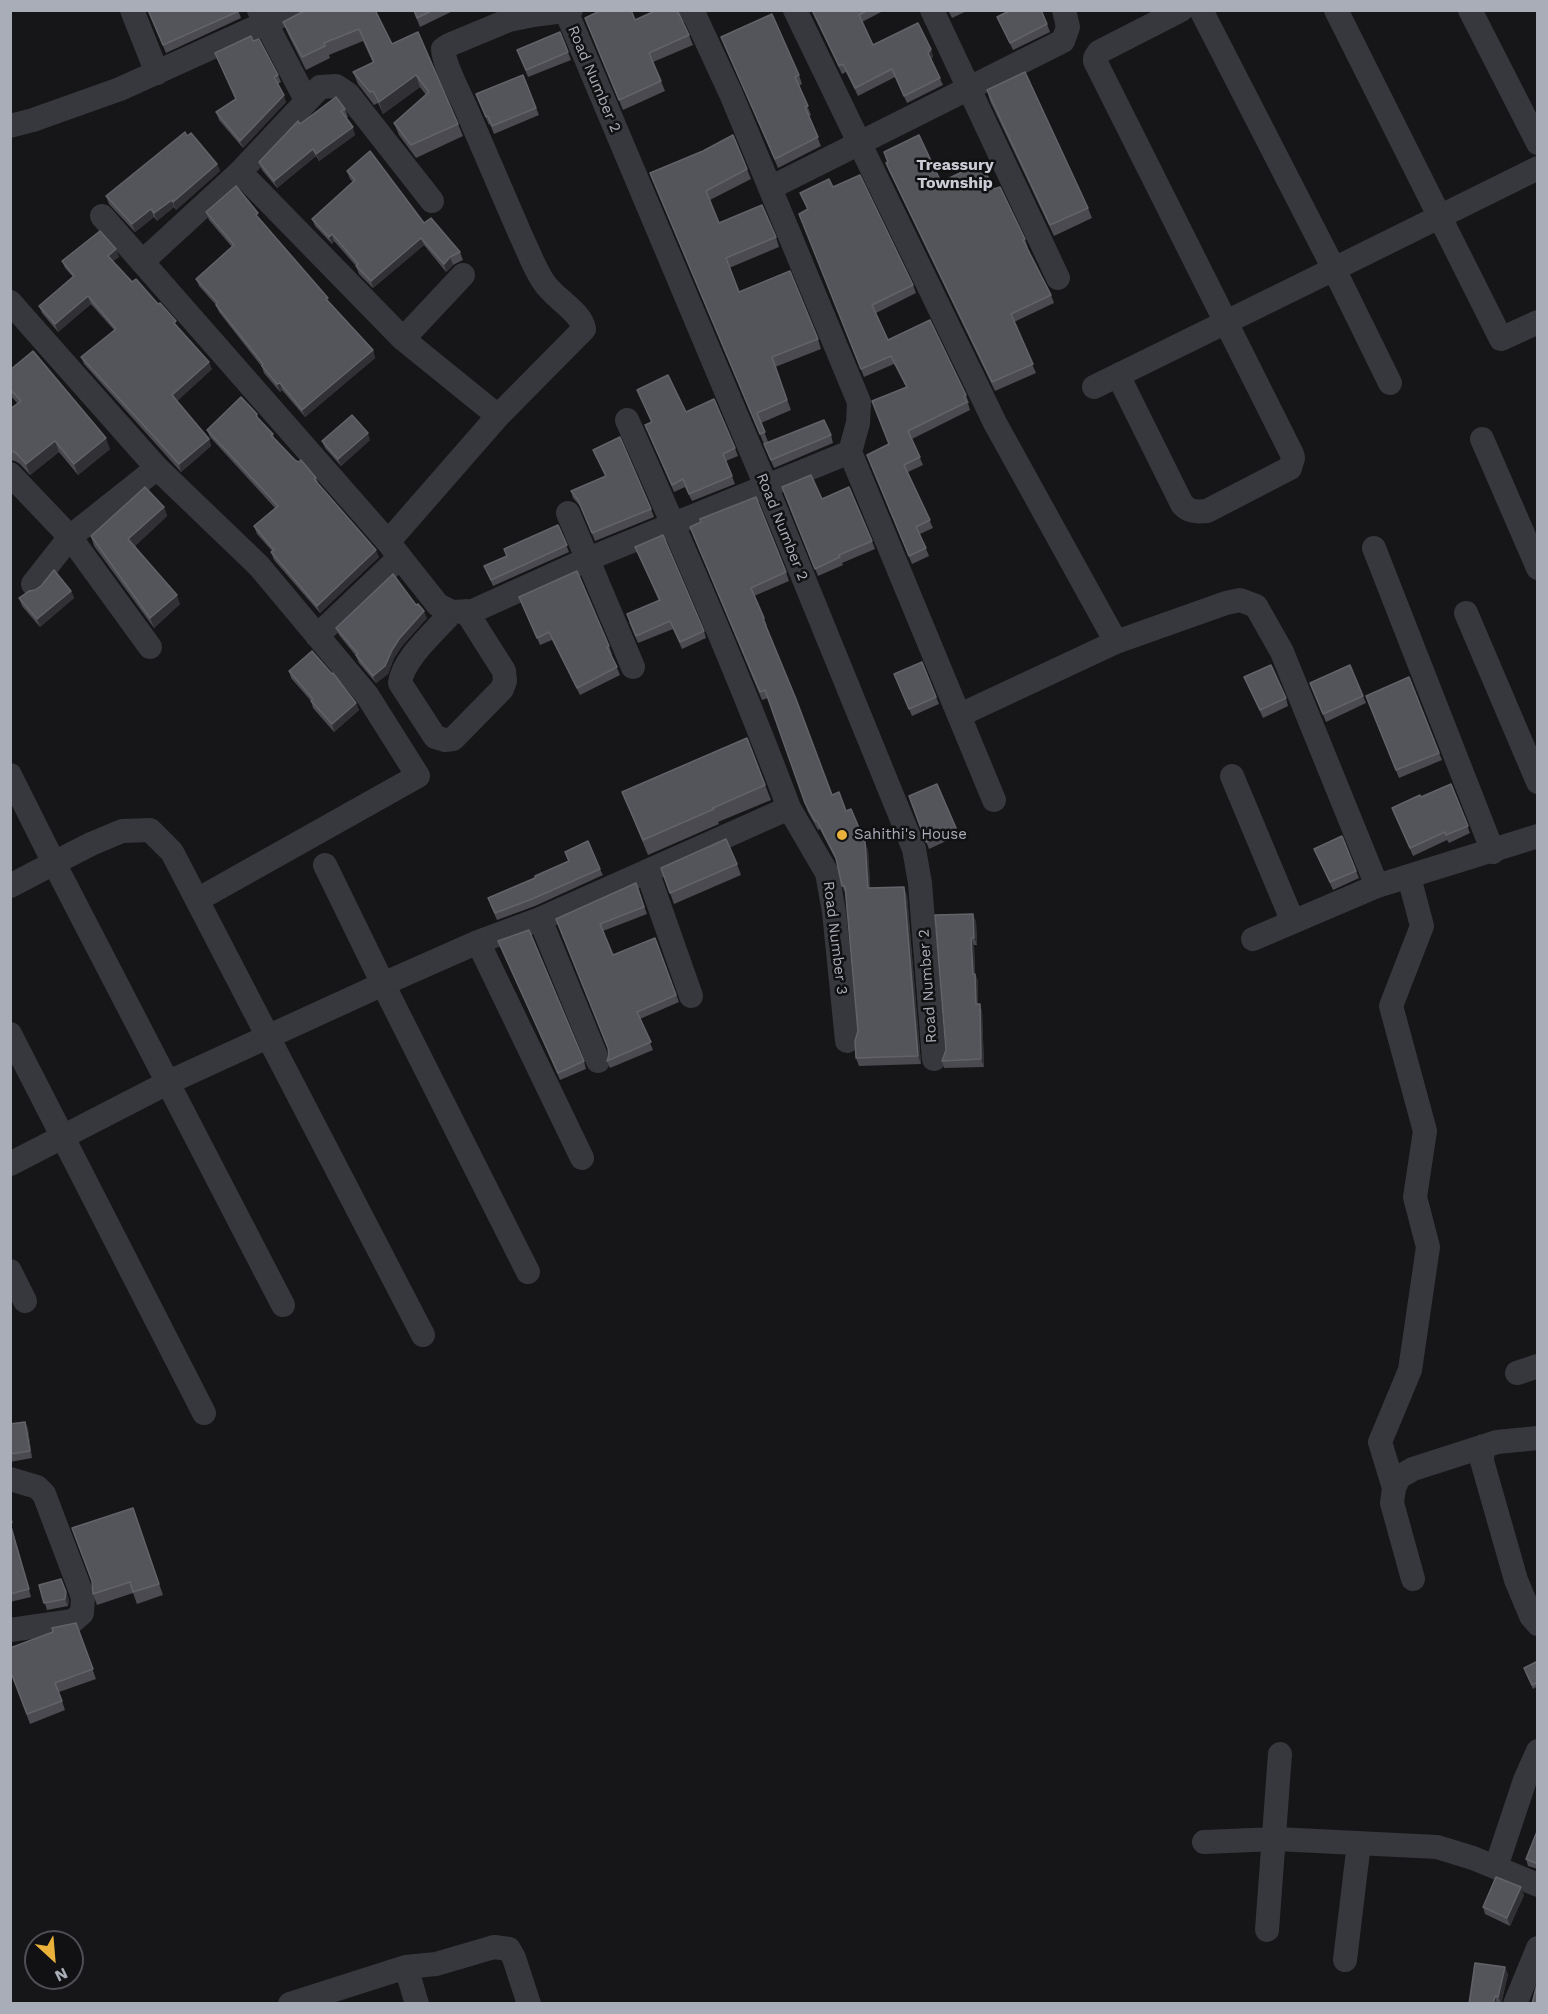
<!DOCTYPE html>
<style>
body{margin:0}
#map{position:relative;width:1548px;height:2014px;overflow:hidden;background:#161618;font-family:"Work Sans",sans-serif}
canvas{display:block}
.frame{position:absolute;inset:0;border:12px solid #a9adb7;pointer-events:none}
.north{position:absolute;left:24px;top:1930px;width:60px;height:60px;box-sizing:border-box;background:#111113;border:2px solid #4e4f55;border-radius:50%;rotate:154deg;font-size:16px;font-weight:700;line-height:24px;text-align:center;color:#a9adb7}
.north::after{content:'';display:block;margin:auto;width:21px;height:27px;background:#ebb23b;clip-path:polygon(50% 0,100% 100%,50% 72%,0 100%)}
</style>
<div id="map">
<canvas width="1548" height="2014"></canvas>
<div class="frame"></div>
<div class="north">N</div>
</div>
<script>
const g = document.querySelector('canvas').getContext('2d');
g.lineJoin = 'round';
function strokePath(path, color, width, dash) {
  g.strokeStyle = color;
  g.lineWidth = width;
  g.lineCap = dash ? 'butt' : 'round';
  g.setLineDash(dash || []);
  g.stroke(path);
}
function fill(path, color) {
  g.fillStyle = color;
  g.fill(path, 'evenodd');
}
function write(font, color, halo, rows, align = 'center') {
  g.font = font + ' "Work Sans",sans-serif';
  g.lineWidth = 5;
  g.setLineDash([]);
  g.textBaseline = 'middle';
  g.strokeStyle = halo;
  g.fillStyle = color;
  for (const [text, x, y, turn = 0] of rows) {
    g.save();
    g.translate(x, y);
    g.rotate((+turn || 0) * Math.PI / 180);
    g.textAlign = isNaN(turn) ? turn : align;
    if (halo) g.strokeText(text, 0, 0);
    g.fillText(text, 0, 0);
    g.restore();
  }
}
const minor = new Path2D(`
 M132 10 157 73
 M259 10 306 100
 M687 10 694 14 731 94 859 402 858 423 850 452 994 800
 M795 10 995 423 1116 642 960 715
 M932 10 1058 278
 M1201 10 1334 269 1538 168
 M1336 10 1501 339 1538 322
 M1470 10 1538 143
 M566 11 766 486 914 849 920 883 934 1059
 M10 126 33 120 120 89 294 10
 M240 172 403 339 463 275
 M770 188 1063 41 1068 27 1064 10
 M102 216 388 542 438 605 452 612 473 611 588 559 850 452
 M142 262 240 172 320 87 336 86 348 94 432 201
 M10 302 157 468 259 566 367 695 418 776 197 900
 M403 339 498 416
 M1118 375 1182 504C1189 512 1196 512 1207 511L1290 468 1293 458 1292 454 1095 61V58L1099 52 1181 10
 M1094 387 1334 269 1390 383
 M1482 439 1538 568
 M10 474 70 537 150 647
 M568 513 633 667
 M388 542 498 416 584 329C581 311 553 298 543 281 534 268 528 250 521 236 503 195 486 154 468 113 461 96 444 66 443 49L449 45 509 20 533 15 571 10
 M1374 548 1493 852
 M33 584 70 537 157 468
 M452 612C436 631 403 658 400 683L435 737 445 740 453 739 502 689 505 681 504 671 466 611
 M1466 613 1538 782
 M317 636 400 557
 M1116 642 1226 603 1240 600 1256 606 1282 652 1377 886
 M10 775 54 863 10 886
 M1232 776 1293 922
 M789 808 827 873 834 912 847 1041
 M647 871 691 996
 M540 919 598 1061
 M1253 939 1377 886 1538 836
 M478 942 582 1158
 M10 1034 204 1413
 M10 1164 169 1082 383 984 325 865
 M10 1271 25 1301
 M528 1272 383 984 478 942 540 919 789 808C740 677 684 548 627 420
 M283 1305 54 863 91 844 122 831 150 830 172 852 423 1335
 M1517 1373 1538 1366
 M1483 1446 1482 1461 1516 1580 1531 1616 1538 1624
 M10 1479 37 1487 44 1494 83 1597 82 1613 73 1621 10 1630
 M1394 1488 1380 1442 1410 1370 1428 1247 1415 1197 1425 1131 1391 1006 1422 926 1409 877
 M1413 1579 1392 1503 1394 1488 1399 1477 1413 1469 1497 1442 1538 1438
 M1204 1842 1276 1839 1437 1847 1473 1858 1538 1885
 M1496 1867 1525 1780 1538 1751
 M1267 1930 1280 1754
 M1345 1960 1359 1843
 M406 1967 417 2004
 M290 2004 406 1967 436 1964 494 1947 509 1949 514 1958 529 2004
 M1515 2004 1538 1948`);
const wall = new Path2D(`
 M148 10H238L241 18 166 53Z
 M375 10 392 44 458 124 463 136 416 158 399 135 394 123 426 95 420 87 383 114 378 103 374 105 358 84 353 72 373 63 363 41 329 55 330 58 306 70 288 34 283 22Z
 M413 10H455L420 27Z
 M812 10H885L862 22 873 45 931 49 933 57 931 59 943 85 907 103 895 77 858 96 846 72 842 74Z
 M948 10H969L952 18Z
 M997 17 1047 24 1050 32 1013 50Z
 M585 18 635 20 689 35 693 45 653 62 665 91 623 110Z
 M560 32 571 60 528 77 517 50Z
 M721 37 799 75 802 84 799 86 811 115 809 116 821 146 778 168Z
 M215 53 278 75 281 82 278 84 286 102 243 148 219 120 216 112 236 99Z
 M523 75 539 115 494 134 490 124 489 125 476 94Z
 M987 90 1088 208 1092 218 1054 236 990 101Z
 M345 109 348 117 346 118 355 135 319 161 316 156 277 188 262 170 259 162 300 124Z
 M187 136 217 164 220 171 176 210 174 207 157 221 154 217 135 232 109 204 106 196Z
 M884 152 941 182 994 189 1025 239 1028 248H1027L1051 295 1054 303 1014 322 1036 373 995 391 889 171 886 163 887 162Z
 M747 169 751 179 710 200 719 223 776 237 779 247 729 268 739 292 818 339 821 349 775 367 791 410 761 423 768 442 764 444 650 173Z
 M347 171 424 223 460 252 463 260 453 265 446 272 424 245 373 288 359 274 356 266 334 241 332 244 315 226 312 219 353 182 350 179Z
 M833 187 913 285 916 293 876 313 888 340 966 395 969 403H968L970 410 912 439 923 465 908 472 933 528 920 534 929 556 912 564 870 463 889 445 906 387 894 364 864 377 799 214 807 209 800 193Z
 M206 212 261 220 330 303 373 350 375 358 305 417 282 390 280 392 264 373 262 367 219 312 216 305 199 286 196 279 232 247 209 220Z
 M116 249 119 257 113 261 178 328 212 369 177 401 209 439 211 446 181 472 84 364 81 357 114 330 91 304 58 332 42 313 39 306 73 277 65 268 62 261Z
 M10 370 110 449 78 475 59 452 30 475 20 464 15 461 10 460V409L18 404 10 395Z
 M637 390 735 448 738 456 726 461 735 484 692 501 685 487 674 492 648 432 645 425 651 422Z
 M257 414 259 420 273 434 274 438 294 459 316 478 319 484 379 557 320 613 274 560 271 552 272 551 257 534 254 526 275 508 210 437 207 430Z
 M831 435 833 443 774 468 764 444Z
 M370 440 341 466 325 448 322 441Z
 M593 450 651 509 654 517 595 541 581 507 573 498 571 491 605 476Z
 M782 487 822 499 872 541 875 549 842 563 843 565 818 576Z
 M164 507 167 516 135 546 180 604 154 628 94 546 91 536Z
 M558 525 569 552 493 586 484 566 507 556 504 549Z
 M693 535 786 572 789 581 754 596 764 618 767 626 766 627 832 795 846 811 868 850 870 888 907 895 921 1064 859 1066 856 1058 858 1031 846 894 842 886 837 862 820 829 818 830 808 812 768 698 762 700Z
 M635 547 704 631 706 638 682 649 673 629 638 643 629 622 659 601Z
 M71 591 74 598 40 627 22 606 19 598Z
 M519 597 609 646 612 654H611L620 675 580 695 552 640 540 645Z
 M427 618 402 646 394 658 388 674 376 683 359 663 356 656 339 635 336 628Z
 M922 662 939 704 912 716 894 674Z
 M289 671 356 703 359 710 334 732 313 708 311 701 291 678Z
 M1244 677 1286 698 1288 706 1263 718Z
 M1409 677 1442 760 1399 778 1369 704Z
 M1310 683 1363 696 1366 703 1326 722Z
 M747 738 771 800 718 822 719 824 648 855 622 792Z
 M1451 784 1470 833 1449 843 1447 840 1413 856 1392 808 1421 797Z
 M909 796 956 828 959 835 929 849Z
 M1342 836 1359 878 1333 890 1314 849Z
 M565 852 600 869 603 875 535 906 497 920 490 904 535 878 568 861Z
 M737 864 741 875 674 904 661 868Z
 M636 883 647 914 603 931 613 955 655 938 679 1002 640 1019 653 1050 610 1068 607 1061 609 1055V1049L556 919Z
 M976 921 977 945H974L975 974 978 981V1004L982 1011 984 1067 944 1068 942 1061 946 1050Z
 M498 941 584 1061 586 1069 560 1080Z
 M25 1422 28 1429 32 1458 10 1462V1424Z
 M133 1508 163 1595 137 1604 133 1593 97 1605 93 1594 92 1581Z
 M10 1512 13 1523 11 1524 31 1597 10 1602Z
 M39 1585 69 1599 68 1606 47 1610Z
 M76 1623 96 1679 59 1692 65 1710 30 1724 10 1670Z
 M1538 1661V1686L1533 1689 1525 1672Z
 M1538 1829V1869L1528 1866 1526 1859Z
 M1524 1895 1510 1926 1485 1914 1483 1907Z
 M1508 1974 1501 2004H1469Z`);
const shadedWall = new Path2D(`
 M931 49 933 57 930 60 928 53Z
 M416 75 420 87 383 114 379 102Z
 M284 95 286 102 243 148 240 141Z
 M353 127 355 135 319 161 316 154Z
 M313 149 316 156 277 188 274 181Z
 M217 164 220 171 176 210 173 202Z
 M172 200 174 207 157 221 154 213Z
 M151 209 154 217 135 232 132 224Z
 M332 234 334 241 332 244 329 237Z
 M421 238 424 245 373 288 371 281Z
 M116 249 119 257 110 263 108 256Z
 M450 257 453 265 446 272 444 264Z
 M88 296 91 304 58 332 55 324Z
 M373 350 375 358 305 417 302 410Z
 M209 362 212 369 175 403 172 395Z
 M280 383 282 390 280 392 277 384Z
 M368 433 370 440 341 466 338 459Z
 M106 438 110 449 78 475 74 464Z
 M209 439 211 446 181 472 179 464Z
 M55 441 59 452 30 475 26 464Z
 M164 507 167 516 132 549 128 539Z
 M376 550 379 557 320 613 317 606Z
 M71 591 74 598 40 627 37 619Z
 M177 595 180 604 154 628 150 618Z
 M424 611 427 618 402 646 394 658 388 674 376 683 373 676 399 639Z
 M356 703 359 710 334 732 332 724Z
 M865 842 868 850 871 896 868 888Z
 M904 887 907 895 921 1064 918 1056Z
 M973 914 976 921 977 945 974 938Z
 M971 938 974 945 975 981 973 974Z
 M975 974 978 981V1011L976 1004Z
 M980 1004 982 1011 984 1067 981 1059Z
 M25 1422 28 1429 32 1458 30 1451Z
 M66 1592 69 1599 68 1606 65 1599Z
 M1521 1887 1524 1895 1510 1926 1507 1918Z
 M1505 1967 1508 1974 1501 2004 1498 1997Z
 M1495 1996 1497 2003 1493 2004Z`);
const building = new Path2D(`
 M148 10H238L239 11 163 45Z
 M306 10H375L392 44 418 32 458 124 411 145 394 123 429 92 416 75 379 102 373 91 370 92 353 72 374 62 359 29 324 43 325 46 302 57 283 22Z
 M414 10H433L417 18Z
 M602 10H631L635 20 657 10H676L679 14 689 35 649 53 661 81 619 100 585 18Z
 M812 10H868L859 15 873 45 918 23 931 49 928 53 940 78 904 96 892 69 855 88 843 64 839 66Z
 M1011 10H1041L1047 24 1010 43 997 17Z
 M772 14 799 75 795 77 808 106 805 107 818 137 775 159 721 37Z
 M560 32 568 52 526 70 517 50Z
 M251 36 253 41 259 39 278 75 274 77 284 95 240 141 216 112 236 99 215 53Z
 M1025 72 1088 208 1050 225 987 90Z
 M523 75 536 108 492 126 488 116 486 117 476 94Z
 M336 97 345 109 341 111 353 127 316 154 313 149 274 181 259 162 298 121 300 124Z
 M185 132 187 136 191 133 217 164 173 202 172 200 154 213 151 209 132 224 106 196Z
 M733 135 747 169 706 191 719 223 762 205 776 237 726 258 739 292 790 271 818 339 772 357 787 400 757 413 765 432 760 434 650 173 703 151Z
 M919 135 941 182 981 163 994 189 1000 187 1025 239 1023 240 1051 295 1011 314 1033 364 992 382 886 163 888 162 884 152Z
 M370 151 424 223 431 218 460 252 450 257 444 264 421 238 371 281 356 266 358 264 332 234 329 237 312 219 355 180 347 171Z
 M860 175 913 285 872 305 888 340 930 320 966 395 964 396 967 402 908 431 920 457 904 465 930 520 916 527 926 548 909 556 867 455 889 444 872 401 907 387 891 356 861 369 799 214 808 209 800 193 829 179 833 187Z
 M236 186 258 213 256 215 328 298 326 299 373 350 302 410 280 383 277 384 262 366 263 364 216 305 218 303 196 279 234 245 206 212Z
 M100 231 116 249 108 256 132 282 136 279 158 304 160 303 176 321 174 323 209 362 172 395 209 439 179 464 81 357 116 329 88 296 55 324 39 306 74 276 62 261Z
 M33 351 106 438 74 464 55 441 26 464 16 453 10 450V409L21 401 10 389V370Z
 M668 375 686 412 714 399 735 448 723 454 732 476 689 494 683 479 672 485 645 425 652 422 637 390Z
 M241 397 257 414 256 416 273 434 271 435 294 459 298 462 301 460 316 478 314 479 376 550 317 606 271 552 274 550 254 526 278 506 207 430Z
 M352 415 368 433 338 459 322 441Z
 M824 420 831 435 771 460 764 444Z
 M620 437 651 509 592 533 578 500 571 491 606 476 593 450Z
 M811 475 822 499 849 487 872 541 839 555 840 557 815 569 782 487Z
 M145 487 164 507 128 539 177 595 150 618 91 536Z
 M756 497 786 572 751 588 764 618 763 619 796 699 832 795 839 792 846 811 851 809 865 842 868 888 904 887 918 1056 856 1058 855 1041 858 1031 845 886H842L836 858 817 821H815L805 803 765 690 760 692 690 527 701 522 700 519Z
 M558 525 567 545 491 580 484 566 507 556 504 549Z
 M663 535 704 631 680 642 670 621 636 636 627 614 660 600 635 547Z
 M54 570 71 591 37 619 19 598 29 591 35 590 41 586Z
 M577 571 609 646 607 647 617 667 577 688 549 632 537 638 519 597Z
 M393 574 416 605 418 604 424 611 399 639 392 650 385 666 373 676 356 655 358 654 336 628Z
 M312 651 332 674 333 673 356 703 332 724 311 701 313 699 289 671Z
 M922 662 936 697 909 709 894 674Z
 M1271 665 1286 698 1260 710 1244 677Z
 M1350 665 1363 696 1323 714 1310 683Z
 M1409 677 1439 753 1396 770 1366 696Z
 M747 738 765 785 713 808 714 809 643 840 622 792Z
 M937 784 956 828 926 842 909 796Z
 M1451 784 1468 826 1446 835 1445 832 1410 848 1392 808 1420 795 1421 797Z
 M1342 836 1356 871 1330 882 1314 849Z
 M726 839 737 864 670 893 661 868Z
 M588 841 600 869 532 899 495 913 488 898 535 878V876L569 861 565 852Z
 M636 883 644 907 600 924 613 955 655 938 676 995 637 1012 651 1042 607 1061 609 1055 608 1048 556 919Z
 M973 914 974 938H971L973 974H975L976 1004H980L981 1059 942 1061 946 1050 935 915Z
 M529 930 584 1061 558 1073 498 941Z
 M25 1422 30 1451 10 1454V1424Z
 M133 1508 159 1584 133 1592 130 1582 93 1594 92 1581 72 1528Z
 M10 1524 29 1589 10 1594Z
 M61 1579 66 1592 65 1599 44 1603 39 1585Z
 M76 1623 93 1669 55 1683 62 1701 27 1714 10 1670V1648L53 1632 52 1628Z
 M1538 1661V1682L1532 1685 1524 1668Z
 M1538 1829V1864L1526 1859Z
 M1496 1877 1521 1887 1507 1918 1483 1907Z
 M1475 1963 1505 1967 1498 1997 1495 1996 1493 2004H1469Z
 M1538 1980V2004H1532Z`);
const markers = [
 [842,835,6,"#ebb23b"]
];
const streetNames = [
 ["Road Number 2",594,79,67],
 ["Road Number 2",782,527,68],
 ["Road Number 3",835,938,83],
 ["Road Number 2",928,986,-94]
];
const poiNames = [
 ["Sahithi's House",854,835]
];
const neighbourhoodNames = [
 ["Treassury",955,165],
 ["Township",955,183]
];
strokePath(minor, '#37383d', 24);
fill(wall, '#4a4a50');
fill(shadedWall, '#313135');
fill(building, '#54555b');
strokePath(building, '#626369', 1.5);
for (const [x, y, r, color] of markers) {
  const dot = new Path2D();
  dot.arc(x, y, r, 0, 2 * Math.PI);
  g.fillStyle = color;
  g.fill(dot);
  strokePath(dot, '#111113', 2);
}
write('15px', '#a9adb7', '#111113', streetNames);
write('15px', '#a9adb7', '#111113', poiNames, 'left');
write('bold 16px', '#c9ccd4', '#111113', neighbourhoodNames);
</script>
